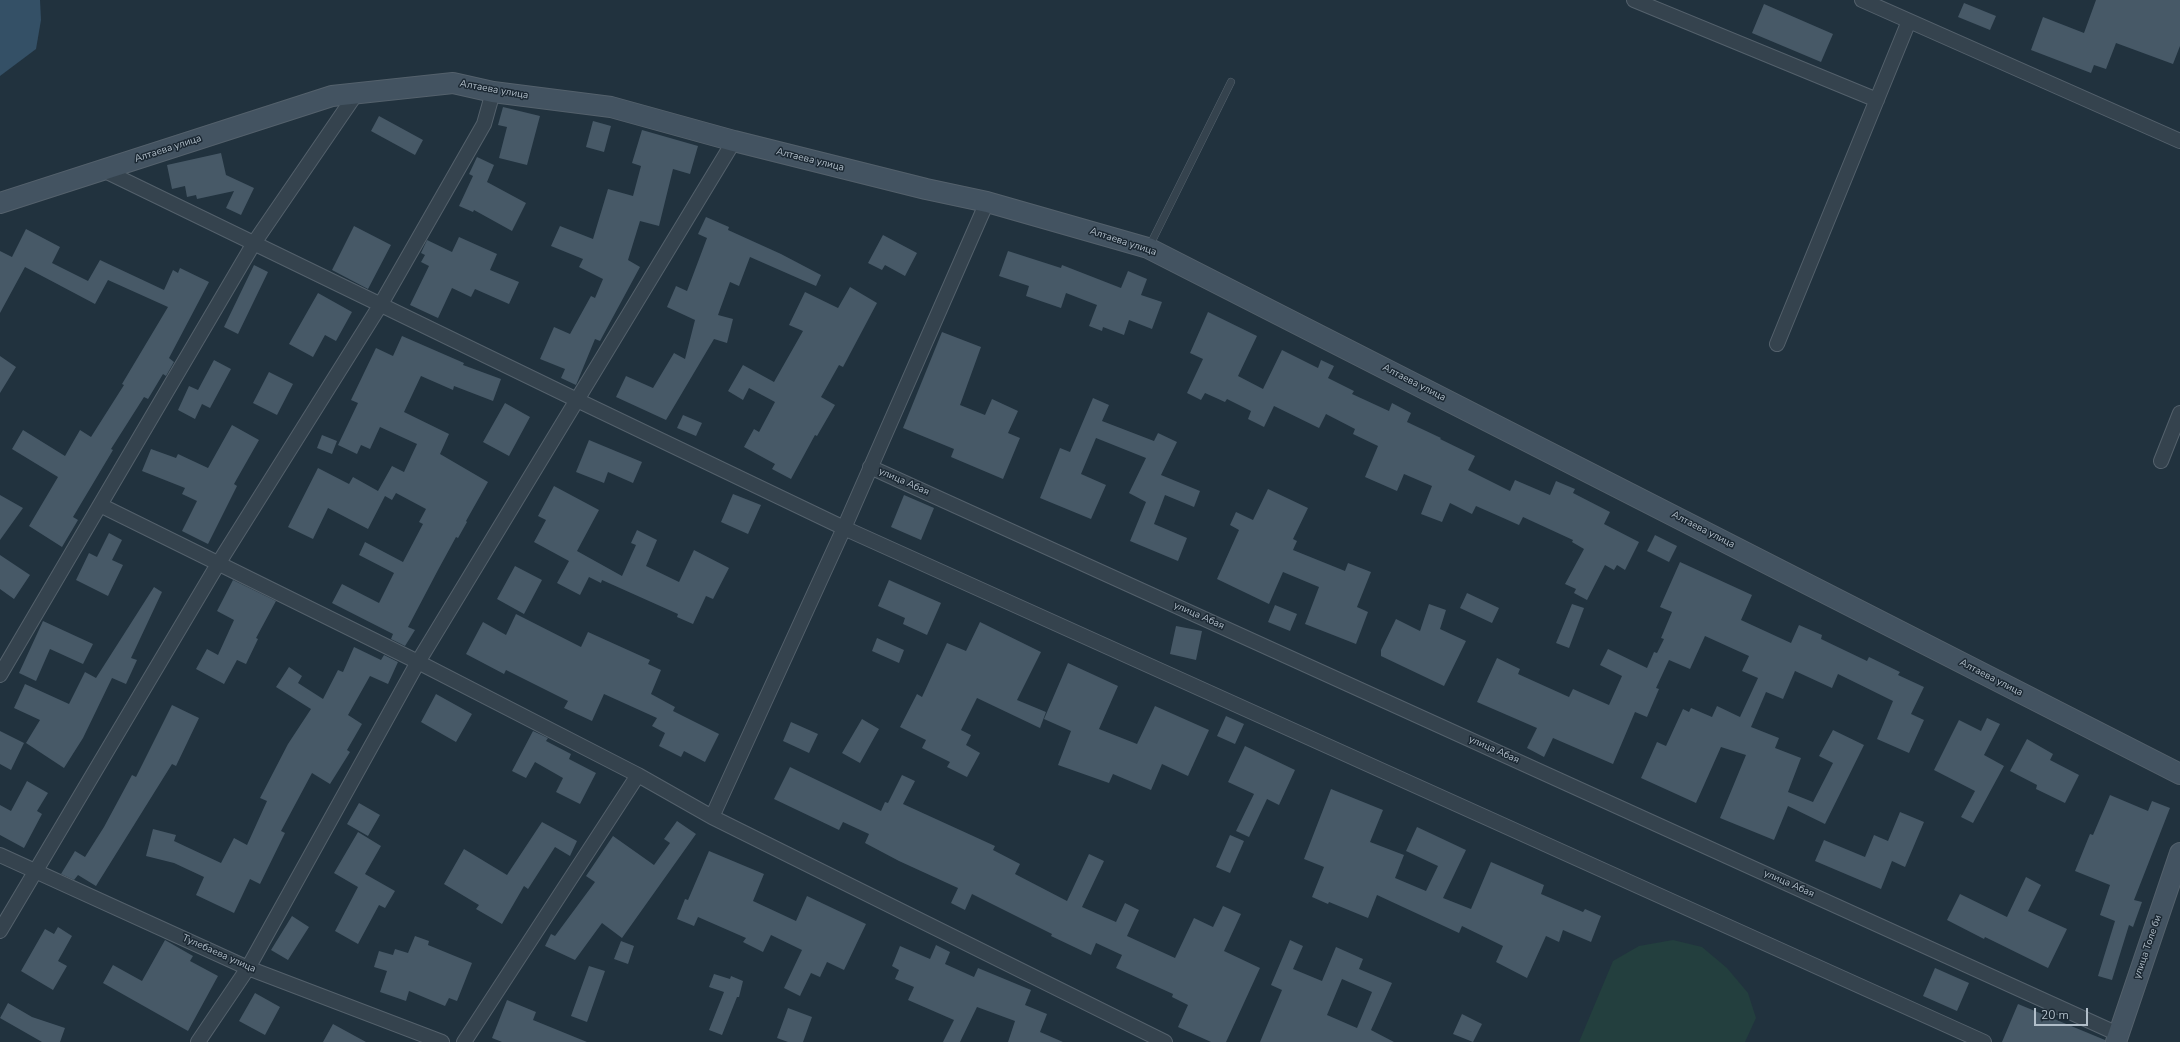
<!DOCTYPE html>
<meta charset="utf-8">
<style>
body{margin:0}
#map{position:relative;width:2180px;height:1042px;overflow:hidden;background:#21323e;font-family:"Nunito Sans",sans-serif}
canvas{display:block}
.scale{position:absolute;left:2034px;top:1008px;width:54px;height:18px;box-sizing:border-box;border:2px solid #b1bec9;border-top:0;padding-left:5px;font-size:12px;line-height:14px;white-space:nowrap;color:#b1bec9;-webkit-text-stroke:3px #1b2833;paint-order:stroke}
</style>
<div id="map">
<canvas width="2180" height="1042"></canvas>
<div class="scale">20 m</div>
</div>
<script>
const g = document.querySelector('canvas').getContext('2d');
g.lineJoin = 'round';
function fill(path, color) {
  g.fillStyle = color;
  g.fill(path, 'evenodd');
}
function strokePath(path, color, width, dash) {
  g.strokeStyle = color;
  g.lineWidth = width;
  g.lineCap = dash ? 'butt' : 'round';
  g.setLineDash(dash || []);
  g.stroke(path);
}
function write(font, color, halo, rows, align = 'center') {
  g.font = font + ' "Nunito Sans",sans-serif';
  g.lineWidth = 3;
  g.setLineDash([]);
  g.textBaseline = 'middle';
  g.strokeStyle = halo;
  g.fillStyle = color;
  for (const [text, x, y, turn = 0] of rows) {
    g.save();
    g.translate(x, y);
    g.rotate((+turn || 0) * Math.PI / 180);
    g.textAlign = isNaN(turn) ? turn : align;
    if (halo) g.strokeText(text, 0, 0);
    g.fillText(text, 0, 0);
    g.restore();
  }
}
const green = new Path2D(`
 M1673 940 1702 947 1727 968 1748 993 1756 1018 1745 1042H1579L1613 961 1639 946Z`);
const water = new Path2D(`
 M0 0H40L41 20 36 49 0 76Z`);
const building = new Path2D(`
 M2096 0H2180V46L2173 64 2116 43 2106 69 2094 65 2091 73 2031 50 2043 17 2084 33Z
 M1964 3 1996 16 1990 30 1958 17Z
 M1764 4 1833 34 1821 62 1752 33Z
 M503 107 540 116 527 165 499 158 507 127 498 125Z
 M379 116 423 140 415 155 371 131Z
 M593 121 611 126 604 152 586 147Z
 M642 130 698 146 690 174 673 169 659 226 640 221 628 260 640 267 600 341 595 339 576 385 561 378 565 369 540 359 554 327 570 334 591 296 595 298 603 279 579 267 583 259 551 246 560 226 593 239 608 189 633 196 641 166 632 163Z
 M221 153 226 175 254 188 241 215 226 208 234 191 197 199 196 195 187 197 185 186 172 189 167 165Z
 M477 157 494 165 487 182 526 203 512 231 474 210 473 212 459 206 473 176 469 174Z
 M706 217 729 227 728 230 781 254 821 275 816 286 750 257 739 286 730 282 718 315 733 319 727 343 714 339 666 420 616 397 626 376 653 388 674 353 685 359 695 320 667 307 676 286 687 291 707 238 698 234Z
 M354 226 391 245 368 289 332 270Z
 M26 229 60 247 52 263 88 281 100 260 164 290 173 270 178 273 180 268 209 282 169 358 174 362 166 376 163 374 148 399 144 397 111 449 113 450 73 517 78 520 62 547 29 526 58 477 12 449 23 430 65 456 80 430 91 437 124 385 122 384 168 307 108 280 95 304 25 267 0 313V251L12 257Z
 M883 235 917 253 905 276 885 265 882 270 868 263Z
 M459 237 497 254 490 270 519 282 509 304 475 289 471 297 452 288 438 318 410 305 429 266 421 262 425 255 421 253 427 240 452 252Z
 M1008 251 1061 268 1062 265 1121 288 1128 271 1147 279 1141 295 1162 302 1152 329 1129 320 1124 335 1103 327 1102 331 1089 326 1097 305 1066 293 1061 308 1026 296 1029 286 999 276Z
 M254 265 268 272 238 334 224 327Z
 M850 287 877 303 843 367 839 365 821 397 835 405 817 436 815 435 791 479 772 469 775 464 744 447 754 429 759 432 775 402 749 388 743 400 728 391 743 365 774 382 803 331 789 325 805 292 838 308Z
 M318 293 352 312 336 341 325 335 313 357 289 344Z
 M1208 312 1257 336 1238 376 1263 389 1282 350 1318 368 1321 360 1334 366 1328 378 1354 391 1352 394 1389 411 1392 403 1411 413 1407 422 1441 438 1440 439 1475 456 1468 470 1510 491 1515 480 1550 495 1556 481 1575 489 1573 493 1610 512 1604 524 1639 542 1625 570 1617 565 1614 570 1605 565 1587 600 1574 593 1576 589 1565 584 1584 549 1572 542 1573 540 1523 517 1519 525 1476 506 1472 514 1450 503 1442 522 1421 514 1432 486 1404 474 1397 491 1365 477 1378 446 1353 434 1355 429 1326 414 1319 428 1274 406 1264 427 1248 419 1251 411 1227 399 1225 402 1205 393 1201 400 1187 393 1203 359 1190 353Z
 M942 332 981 347 960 405 985 415 992 399 1018 411 1008 433 1020 438 1003 479 951 457 954 449 903 428Z
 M402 336 464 363 463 365 501 379 493 401 454 386 453 390 421 376 404 412 449 434 440 454 488 482 466 521 467 522 458 538 456 537 438 570 408 627 415 630 405 646 391 639 393 634 332 603 342 584 379 603 394 573 359 555 365 542 403 562 423 524 419 522 426 509 396 493 392 500 385 496 368 529 328 508 313 539 288 527 318 468 349 484 353 477 378 491 392 466 404 472 417 444 380 427 370 449 361 445 357 454 338 445 358 403 351 400 376 348 393 356Z
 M0 356 16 367 0 393Z
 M214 360 231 369 210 408 202 404 195 419 178 410 189 386 198 390Z
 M269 372 293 384 277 415 253 403Z
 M1093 398 1109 405 1102 421 1154 441 1158 433 1177 442 1161 475 1200 491 1194 507 1165 495 1154 524 1187 538 1178 561 1130 541 1146 502 1129 493 1146 458 1096 438 1081 474 1106 485 1091 519 1040 498 1060 448 1070 452Z
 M505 403 530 417 509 456 483 442Z
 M683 415 702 423 696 436 677 428Z
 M232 425 259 440 234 484 237 486 208 544 182 531 197 501 182 494 185 488 142 471 151 449 176 458 178 454 208 468Z
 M322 435 337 441 332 454 317 448Z
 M589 440 642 462 633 483 608 472 604 483 576 472Z
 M554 486 599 510 577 551 622 576 636 545 631 543 637 530 657 540 646 566 679 582 694 550 729 568 713 599 706 596 693 624 677 617 678 614 602 580 601 583 589 577 580 595 557 583 569 561 534 542 546 520 538 516Z
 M1268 489 1308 508 1293 539 1297 541 1293 550 1345 571 1348 563 1371 572 1357 607 1368 612 1356 644 1305 624 1319 587 1283 572 1269 604 1217 579 1239 530 1230 525 1236 512 1253 520Z
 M733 494 761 505 748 534 721 522Z
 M0 495 23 508 0 540Z
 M904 495 934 508 921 540 891 527Z
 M109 533 122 540 112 560 123 565 108 596 76 580 89 553 97 557Z
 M1655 535 1677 546 1669 562 1647 551Z
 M0 555 30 575 14 599 0 589Z
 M1680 562 1752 595 1741 620 1791 643 1799 625 1822 635 1821 639 1867 661 1869 657 1900 672 1898 675 1924 687 1911 714 1924 720 1909 753 1877 739 1893 701 1838 674 1832 688 1795 671 1783 699 1766 692 1751 727 1779 738 1775 748 1801 758 1788 792 1813 802 1833 763 1819 756 1833 730 1864 745 1825 824 1788 806 1774 840 1720 818 1746 755 1721 747 1696 803 1641 778 1657 742 1666 746 1683 709 1689 712 1691 708 1712 717 1717 706 1740 717 1758 678 1742 671 1749 656 1705 636 1690 669 1669 660 1656 688 1659 689 1647 717 1635 712 1613 764 1553 738 1544 757 1527 748 1537 728 1477 702 1497 658 1520 669 1518 674 1569 697 1573 689 1609 705 1622 676 1600 665 1608 649 1647 668 1654 652 1657 653 1664 639 1661 638 1672 612 1660 607Z
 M515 566 542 580 524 614 497 599Z
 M233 580 276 601 256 638 258 639 246 664 237 660 224 684 196 669 207 649 218 655 234 620 217 611Z
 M889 580 941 603 927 635 903 624 905 618 878 606Z
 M154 587 162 592 131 658 137 660 126 684 112 678 83 738 64 768 26 743 40 720 14 708 25 684 69 704 85 672 96 678Z
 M1467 593 1499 608 1492 623 1460 608Z
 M1429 604 1446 610 1440 629 1466 641 1444 686 1381 656V650L1396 619 1420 631Z
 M1572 604 1584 608 1569 648 1556 643Z
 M1275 605 1297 614 1290 631 1268 622Z
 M516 614 581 647 588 632 650 660 648 664 661 670 651 694 675 707 673 711 719 734 705 762 684 751 681 757 659 746 665 733 652 726 657 718 604 694 592 721 564 708 568 701 506 670 504 674 466 654 483 622 506 635Z
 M43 621 93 644 83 664 50 649 36 681 19 673Z
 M980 622 1041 652 1017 700 1046 712 1040 728 977 698 961 730 971 735 966 745 980 753 967 777 947 767 950 762 922 748 926 740 900 727 917 694 922 697 947 643 966 651Z
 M1176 626 1202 631 1196 660 1170 654Z
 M877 638 904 650 899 663 872 651Z
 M354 647 381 660 384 655 398 662 388 684 370 676 348 715 362 724 347 750 350 752 330 784 312 773 281 831 285 833 260 884 250 879 234 913 196 895 204 877 174 863 146 856 153 829 176 835 174 841 221 863 234 838 247 845 267 801 260 798 288 744 311 709 276 687 289 667 302 676 298 683 323 699 338 670 343 672Z
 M1068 663 1118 686 1099 729 1137 744 1155 706 1209 730 1188 776 1162 764 1151 790 1113 774 1109 783 1058 765 1071 731 1044 719Z
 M436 694 472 714 456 742 421 722Z
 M172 705 199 718 176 766 172 764 96 886 78 875 74 880 61 874 75 851 85 857 104 827 132 775 136 777Z
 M1226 716 1244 724 1235 744 1217 736Z
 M1987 718 2000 724 1984 755 2004 766 1973 823 1961 817 1975 791 1934 770 1959 720 1981 731Z
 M862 719 879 729 860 763 842 753Z
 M791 722 818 734 809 753 783 741Z
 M0 731 24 743 11 770 0 764Z
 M533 731 548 738 546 741 571 754 569 759 596 773 580 804 556 792 563 778 535 762 526 778 512 771Z
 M2027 739 2053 754 2050 760 2079 775 2065 803 2036 789 2037 785 2010 771Z
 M1245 746 1295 770 1279 805 1267 799 1249 837 1236 831 1254 794 1228 782Z
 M790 767 881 811 885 802 888 803 902 775 915 781 903 804 995 846 993 850 1020 864 1015 874 1067 901 1089 854 1104 861 1082 907 1116 922 1125 903 1139 910 1127 936 1175 958 1194 918 1213 927 1223 906 1241 914 1224 951 1260 968 1226 1042H1211L1178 1027 1188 1005 1172 997 1173 994 1116 968 1122 955 1096 943 1091 955 1051 936 1052 934 972 894 965 910 951 903 958 888 899 861 865 843 869 834 843 822 839 830 774 799Z
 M27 781 48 793 37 811 42 814 24 848 0 835V805L11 811Z
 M1331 789 1383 810 1370 842 1404 855 1395 878 1426 891 1438 866 1406 851 1417 827 1466 850 1443 898 1471 909 1491 862 1544 885 1541 894 1583 912 1585 909 1601 916 1591 942 1563 930 1559 942 1546 936 1527 978 1496 962 1503 946 1462 926 1459 933 1377 895 1368 918 1329 902 1328 904 1312 897 1324 867 1304 859Z
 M2110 795 2148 811 2152 801 2170 808 2134 900 2142 902 2133 927 2129 925 2112 980 2098 976 2115 921 2100 915 2110 885 2075 871 2090 834 2093 835Z
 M359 803 380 815 368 836 347 824Z
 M1900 812 1924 822 1905 867 1892 861 1881 889 1815 861 1824 840 1865 857 1874 835 1888 841Z
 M677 821 696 834 622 938 602 923 575 960 545 946 551 934 555 936 595 882 586 876 613 836 654 865 670 843 664 839Z
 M542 822 577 841 570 856 555 847 528 889 524 886 502 924 476 909 479 905 444 884 464 849 507 875Z
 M358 832 381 846 365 874 395 891 385 908 379 905 358 944 335 931 358 887 334 873Z
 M1230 835 1244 841 1230 873 1216 867Z
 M709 851 764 874 753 901 796 921 807 896 866 924 844 970 827 962 820 977 811 973 800 996 784 988 802 950 771 935 763 952 743 942 746 938 698 917 694 926 677 919 685 899 688 900Z
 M2026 877 2041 885 2028 911 2067 929 2048 968 1985 937 1984 939 1947 920 1960 894 2007 917Z
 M292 916 309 927 288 960 271 950Z
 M58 927 72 936 58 961 67 966 53 990 21 971 45 929 54 934Z
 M415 936 429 941 428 945 472 963 457 1001 449 998 445 1006 409 991 406 1001 380 992 387 971 374 967 379 951 393 955 395 949 408 953Z
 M165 940 193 956 190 961 218 976 188 1031 103 983 113 965 142 981Z
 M1290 940 1303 946 1293 969 1322 981 1336 947 1363 959 1359 969 1392 983 1371 1030 1394 1042H1260L1282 990 1271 985ZM1342 979 1372 992 1357 1028 1327 1015Z
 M621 941 634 946 628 964 614 959Z
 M936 945 950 952 945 964 974 977 978 968 1031 990 1025 1005 1047 1014 1040 1032 1063 1042H1008L1015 1021 977 1007 960 1042H943L954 1020 908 1000 914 987 895 979 899 970 892 966 900 946 930 959Z
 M589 966 605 971 587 1022 571 1016Z
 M1935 968 1969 983 1957 1011 1923 996Z
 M714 974 730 979 731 976 743 981 739 997H737L722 1035 709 1030 724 992 709 987Z
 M255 993 280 1007 265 1035 239 1021Z
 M507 1000 536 1012 533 1020 587 1042H502L492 1038Z
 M8 1003 32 1017 65 1028 60 1042H42L0 1018Z
 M2018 1004 2105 1040V1042H2002Z
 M788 1008 812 1017 803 1042H788L777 1038Z
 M1462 1014 1482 1024 1473 1042 1453 1034Z
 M333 1024 366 1042H323Z`);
const lane = new Path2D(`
 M1149 247 1231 82`);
const street = new Path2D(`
 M1634 0 1877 100
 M1862 0 2180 141
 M103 170 577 400 844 528 1984 1042
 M1777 344 1909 21
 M2161 461 2180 413
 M870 467 2118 1034
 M100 505 418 662 638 775 712 817 1165 1042
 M0 675 254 243 356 94
 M712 817 844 528 987 202
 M0 855 248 968 442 1042
 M0 931 218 564 381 304 484 124 493 92
 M198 1042 248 968 418 662 734 141
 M464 1042 638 775`);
const secondary = new Path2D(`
 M0 203 332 96 453 83 493 92 611 107 734 141 926 189 987 202 1148 248 2180 774
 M2116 1042 2180 853`);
const streetNames = [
 ["Алтаева улица",494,90,10],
 ["Алтаева улица",168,149,-18],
 ["Алтаева улица",810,160,14],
 ["Алтаева улица",1123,242,18],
 ["Алтаева улица",1414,383,27],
 ["улица Абая",904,482,24],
 ["Алтаева улица",1703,530,27],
 ["улица Абая",1199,616,24],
 ["Алтаева улица",1991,678,27],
 ["улица Абая",1494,750,24],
 ["улица Абая",1789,884,24],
 ["улица Толе би",2148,947,-71],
 ["Тулебаева улица",219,954,24]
];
fill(green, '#233f3e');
fill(water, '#345066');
fill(building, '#475967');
strokePath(lane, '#54616c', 8);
strokePath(street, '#54616c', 16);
strokePath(secondary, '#54616c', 22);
strokePath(lane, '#35434e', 7);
strokePath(street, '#35434e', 14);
strokePath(secondary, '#435361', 20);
write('10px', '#b1bec9', '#1b2833', streetNames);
</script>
